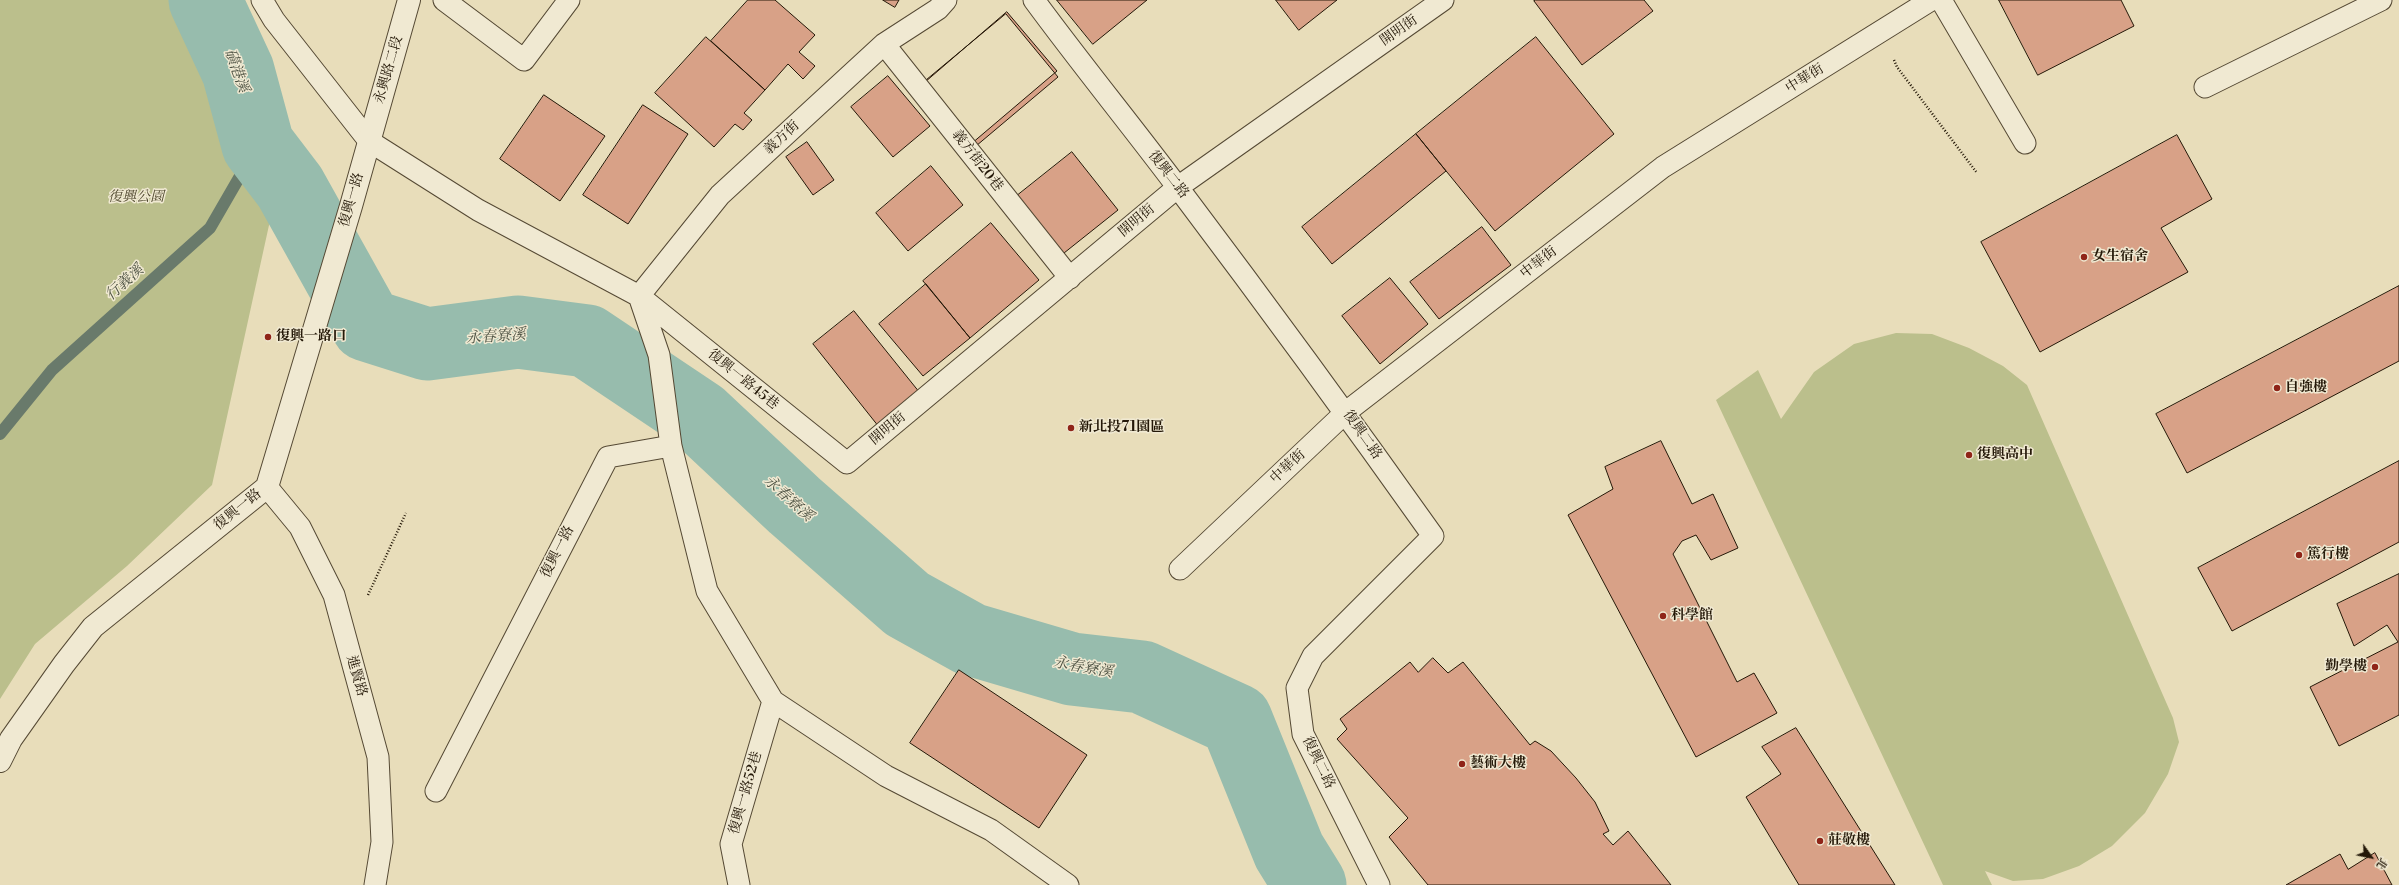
<!DOCTYPE html>
<meta charset="utf-8">
<style>
body{margin:0}
#map{position:relative;width:2399px;height:885px;overflow:hidden;background:#e8ddba;font-family:"Libre Bodoni","Noto Serif TC",serif}
canvas{display:block}
.north{position:absolute;left:2351px;top:837px;width:40px;height:40px;-webkit-text-stroke:3px #f0e9d2;paint-order:stroke;rotate:123deg;font-size:11px;font-weight:700;line-height:16px;text-align:center;color:#241808}
.north::after{content:'';display:block;margin:auto;width:14px;height:18px;background:#241808;clip-path:polygon(50% 0,100% 100%,50% 72%,0 100%)}
</style>
<div id="map">
<canvas width="2399" height="885"></canvas>
<div class="north">北</div>
</div>
<script>
const g = document.querySelector('canvas').getContext('2d');
g.lineJoin = 'round';
function fill(path, color) {
  g.fillStyle = color;
  g.fill(path, 'evenodd');
}
function strokePath(path, color, width, dash) {
  g.strokeStyle = color;
  g.lineWidth = width;
  g.lineCap = dash ? 'butt' : 'round';
  g.setLineDash(dash || []);
  g.stroke(path);
}
function write(font, color, halo, rows, align = 'center') {
  g.font = font + ' "Libre Bodoni","Noto Serif TC",serif';
  g.lineWidth = 3;
  g.setLineDash([]);
  g.textBaseline = 'middle';
  g.strokeStyle = halo;
  g.fillStyle = color;
  for (const [text, x, y, turn = 0] of rows) {
    g.save();
    g.translate(x, y);
    g.rotate((+turn || 0) * Math.PI / 180);
    g.textAlign = isNaN(turn) ? turn : align;
    if (halo) g.strokeText(text, 0, 0);
    g.fillText(text, 0, 0);
    g.restore();
  }
}
const green = new Path2D(`
 M0 0H176L280 175 212 485 127 566 35 644 0 699Z
 M1896 333 1932 334 1969 348 2003 366 2027 385 2173 718 2179 742 2168 774 2145 813 2112 846 2079 866 2043 879 2013 881 1985 871 1992 885H1943L1716 400 1758 370 1781 419 1814 372 1854 344Z`);
const stream = new Path2D(`
 M0 434 52 370 210 228 258 145`);
const river = new Path2D(`
 M205 0 238 71 258 145 290 187 367 325 427 344 518 332 587 341 699 416 794 505 907 604 970 639 1072 669 1142 677 1236 720 1289 851 1310 885`);
const building = new Path2D(`
 M748 0H775L815 35 799 52 815 66 803 79 788 64 765 90 711 41Z
 M883 0H899L895 7Z
 M1057 0H1147L1093 44Z
 M1276 0H1337L1299 30Z
 M1536 0H1644L1653 11 1582 65 1534 1Z
 M1999 0H2121L2134 26 2038 75Z
 M1007 12 1057 71 971 144 921 86Z
 M1006 14 1058 77 976 146 923 83Z
 M706 37 765 90 744 113 752 120 743 130 735 124 714 147 655 93Z
 M1536 37 1614 134 1495 231 1416 134Z
 M888 76 930 126 893 157 851 107Z
 M544 95 605 136 560 201 500 159Z
 M643 105 688 134 628 224 583 195Z
 M1416 134 1446 171 1332 264 1302 227Z
 M2177 135 2212 199 2161 228 2188 272 2040 352 1981 242Z
 M807 142 834 180 813 195 786 157Z
 M1072 152 1118 210 1059 257 1013 199Z
 M931 166 963 205 908 251 876 213Z
 M991 223 1039 280 970 338 923 281Z
 M1482 227 1511 265 1439 319 1410 282Z
 M1390 278 1428 324 1380 364 1342 316Z
 M926 284 970 338 923 376 879 324Z
 M2399 286V361L2187 473 2156 414Z
 M854 311 920 393 879 427 813 344Z
 M1661 441 1692 504 1713 494 1738 548 1711 560 1696 535 1682 541 1673 554 1737 682 1754 673 1777 713 1696 757 1568 515 1613 489 1605 467Z
 M2399 461V542L2232 631 2198 568Z
 M2399 574V715L2339 746 2310 687 2398 642 2387 625 2354 646 2337 604Z
 M1433 658 1448 673 1463 662 1530 745 1535 741 1551 751 1576 778 1595 802 1609 831 1603 834 1613 845 1628 831 1671 885H1428L1389 837 1408 818 1337 739 1347 729 1340 719 1410 662 1418 672Z
 M959 670 1087 755 1039 828 910 743Z
 M1796 728 1895 885H1799L1746 797 1781 774 1762 747Z
 M2375 853 2392 885H2286L2340 854 2348 869Z`);
const path = new Path2D(`
 M1894 60 1897 67 1977 173
 M368 595 406 513`);
const lane = new Path2D(`
 M262 0 274 20 369 141 478 210 639 296 847 463 1178 187 1443 0
 M444 0 524 60 569 0
 M1034 0C1081 64 1131 125 1179 189 1265 303 1350 419 1433 536L1313 656 1297 688 1303 734 1379 885
 M1941 0 2025 143
 M884 44 1070 278
 M2205 87 2381 0
 M639 296 659 355 671 446 707 591 773 701 886 776 991 830 1068 885
 M639 296 720 195 884 44 938 9 946 0
 M267 487 300 527 334 595 378 757 382 842 375 885
 M1180 569 1346 412 1663 167 1931 0
 M436 791 608 457 671 446
 M739 885 731 844 773 701`);
const street = new Path2D(`
 M0 761 11 739 64 664 93 627 267 487 351 206 409 0`);
const markers = [
 [2084,257,4,"#8f2418"],
 [268,337,4,"#8f2418"],
 [2277,388,4,"#8f2418"],
 [1071,428,4,"#8f2418"],
 [1969,455,4,"#8f2418"],
 [2299,555,4,"#8f2418"],
 [1663,616,4,"#8f2418"],
 [2375,667,4,"#8f2418"],
 [1462,764,4,"#8f2418"],
 [1820,841,4,"#8f2418"]
];
const streetNames = [
 ["開明街",1399,31,-35],
 ["永興路二段",389,70,-74],
 ["中華街",1805,79,-32],
 ["義方街",782,138,-43],
 ["義方街20巷",977,161,52],
 ["復興二路",1168,175,52],
 ["復興一路",352,200,-74],
 ["開明街",1137,221,-40],
 ["中華街",1539,263,-38],
 ["復興一路45巷",743,380,39],
 ["開明街",888,429,-40],
 ["復興二路",1362,435,55],
 ["中華街",1288,467,-43],
 ["復興一路",238,510,-39],
 ["復興一路",558,552,-63],
 ["進賢路",356,676,74],
 ["復興二路",1318,763,64],
 ["復興一路52巷",746,793,-74]
];
const parkNames = [
 ["復興公園",136,198]
];
const poiNames = [
 ["女生宿舍",2092,257],
 ["復興一路口",276,337],
 ["自強樓",2285,388],
 ["新北投71園區",1079,428],
 ["復興高中",1977,455],
 ["篤行樓",2307,555],
 ["科學館",1671,616],
 ["勤學樓",2367,667,"right"],
 ["藝術大樓",1470,764],
 ["莊敬樓",1828,841]
];
const waterNames = [
 ["磺港溪",236,71,70],
 ["行義溪",125,283,-42],
 ["永春寮溪",496,337,-4],
 ["永春寮溪",788,499,42],
 ["永春寮溪",1083,668,10]
];
fill(green, '#bbbf8c');
strokePath(stream, '#697a6b', 12);
strokePath(river, '#97bcad', 73);
fill(building, '#d8a187');
strokePath(building, '#241808', 1);
strokePath(lane, '#554934', 23);
strokePath(street, '#554934', 24);
strokePath(path, '#241808', 2.5, [1, 2]);
strokePath(lane, '#f0e9d2', 21);
strokePath(street, '#f0e9d2', 22);
for (const [x, y, r, color] of markers) {
  const dot = new Path2D();
  dot.arc(x, y, r, 0, 2 * Math.PI);
  g.fillStyle = color;
  g.fill(dot);
  strokePath(dot, '#f0e9d2', 1.5);
}
write('14px', '#241808', '#f0e9d2', streetNames);
write('italic 14px', '#514a30', '#f0e9d2', parkNames);
write('bold 14px', '#241808', '#f0e9d2', poiNames, 'left');
write('italic 15px', '#4c5142', '#f0e9d2', waterNames);
</script>
